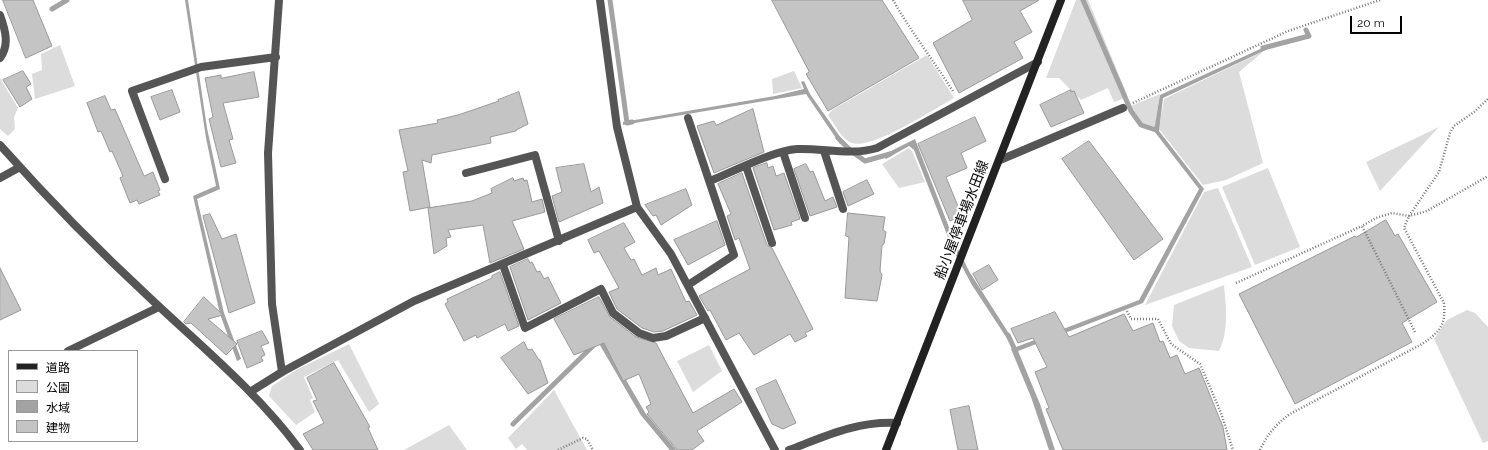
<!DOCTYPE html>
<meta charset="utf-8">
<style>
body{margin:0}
#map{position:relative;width:1488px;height:450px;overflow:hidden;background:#fff;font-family:Raleway,"Noto Sans JP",sans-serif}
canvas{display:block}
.legend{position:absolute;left:8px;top:350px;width:130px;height:92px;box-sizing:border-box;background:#fff;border:1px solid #999;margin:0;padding:5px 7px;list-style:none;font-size:12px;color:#000}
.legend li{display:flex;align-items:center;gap:8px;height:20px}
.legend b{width:20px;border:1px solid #999}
.scale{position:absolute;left:1350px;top:16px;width:52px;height:18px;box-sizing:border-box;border:2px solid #000;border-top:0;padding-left:5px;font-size:12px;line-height:14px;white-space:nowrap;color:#000;-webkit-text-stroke:3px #fff;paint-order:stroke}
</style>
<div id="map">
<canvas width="1488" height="450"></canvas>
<ul class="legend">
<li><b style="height:5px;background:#222"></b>道路</li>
<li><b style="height:11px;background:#dcdcdc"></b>公園</li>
<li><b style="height:11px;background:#a3a3a3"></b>水域</li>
<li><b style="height:11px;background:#c4c4c4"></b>建物</li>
</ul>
<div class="scale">20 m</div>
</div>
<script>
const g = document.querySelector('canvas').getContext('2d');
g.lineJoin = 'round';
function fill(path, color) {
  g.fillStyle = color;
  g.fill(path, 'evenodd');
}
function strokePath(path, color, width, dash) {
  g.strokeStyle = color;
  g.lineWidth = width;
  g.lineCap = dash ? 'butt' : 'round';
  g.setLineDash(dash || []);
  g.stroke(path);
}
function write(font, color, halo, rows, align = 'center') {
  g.font = font + ' Raleway,"Noto Sans JP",sans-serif';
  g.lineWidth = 4;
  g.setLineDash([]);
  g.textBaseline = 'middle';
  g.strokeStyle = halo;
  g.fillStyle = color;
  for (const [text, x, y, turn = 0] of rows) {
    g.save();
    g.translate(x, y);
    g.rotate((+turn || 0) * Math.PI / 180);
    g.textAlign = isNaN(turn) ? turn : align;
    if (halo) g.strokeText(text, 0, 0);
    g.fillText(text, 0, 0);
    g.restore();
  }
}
const green = new Path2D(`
 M1076 0H1088L1128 97 1114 102 1108 88 1081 100 1059 78H1046Z
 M60 45 75 86 35 99 32 74 42 70 41 54Z
 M1264 51 1239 72 1263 163 1226 180 1203 185 1159 129 1164 99Z
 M927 55 954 98C934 109 872 150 852 143 842 140 834 123 828 115L832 110Z
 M794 71 802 88 773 94 772 79Z
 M0 78 18 108 14 117 15 129 8 136 0 129Z
 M1160 94 1155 127 1142 123 1131 106Z
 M1439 127 1380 191 1366 162Z
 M909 148 912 151 925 182 899 188 882 164Z
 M1268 168 1300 247 1255 265 1222 187Z
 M1218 188 1252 267 1145 305 1204 192Z
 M1224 285C1226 306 1229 332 1219 351L1189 348 1179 341 1172 326 1174 305Z
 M1467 310 1475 313 1488 327V441L1483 443 1434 339 1447 320Z
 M349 344 379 404 369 412 338 360 304 377 313 398 310 400 315 412 296 425 269 396 272 386 298 369Z
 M709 345 722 371 693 392 677 361Z
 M554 390 587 450H527L522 444 516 449 508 438Z
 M449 425 467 450H404Z`);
const water = new Path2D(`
 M185 0H188L207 128 220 189 197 199 224 313 241 359 237 361 220 314 193 196 216 186 206 138Z
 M1269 45 1270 48 1163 98 1159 131 1204 189 1143 303 1018 351 1040 404 1055 450H1049L1031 397 1011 349 1139 300 1199 189 1154 131 1160 95Z
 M804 81 810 94 843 141 840 144 806 94 623 125V122L775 96 804 89 801 82Z
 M915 139 955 243 969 271 1013 340 1010 343 972 285 953 250 914 150 909 146 886 159 883 155Z`);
const stream = new Path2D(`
 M610 0 627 123 632 122
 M1083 0 1131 111 1141 125 1156 130
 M52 9 67 0
 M1263 48 1309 36 1306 30
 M838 138 851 151 865 161 890 154
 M1008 335 1015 350
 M513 424 597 342H601L643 414 673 450`);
const building = new Path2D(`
 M3 0H33L52 46 26 58Z
 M772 0H882L919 58 828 111 806 74 809 72Z
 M963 0H1039L1020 11 1032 32 1014 42 1023 58 959 93 933 43 972 20Z
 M23 71 31 84 26 87 32 99 20 107 3 80Z
 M254 72 259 97 223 103 233 139 229 140 236 163 221 167 209 119 213 117 205 78 221 75V78Z
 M172 90 180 112 160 120 151 97Z
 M1071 90V92L1074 91 1084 113 1051 127 1040 105Z
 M519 92 528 124 516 130V131L490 137 491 143 432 155 431 163 422 160 430 207 410 211 403 172 408 171 399 130 438 123 437 120 458 115 499 101 498 100Z
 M105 96 111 110 115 109 144 176 153 172 160 190 158 191 160 195 139 204 137 200 130 203 120 178 123 176 112 151 110 152 101 131 98 132 87 103Z
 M753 109 764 152 714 173 697 126 714 121 716 125Z
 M975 117 986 141 961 153 967 168 946 177 962 216 950 221 918 144Z
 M1089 141 1163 239 1134 260 1062 159Z
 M767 163 768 168 773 166 776 176 784 173 800 219 791 222 792 225 774 230 753 168Z
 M584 164 591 192 599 187 603 203 559 222 552 196 562 192 556 168Z
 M806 164 810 172 813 171 825 201 833 197 837 207 810 216 794 169Z
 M742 173 767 245 772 248 813 329 805 333 807 336 795 342 790 334 754 355 739 333 726 340 710 310 708 311 699 296 750 269 739 238 735 240 727 216 731 214 718 184Z
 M513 178 514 181 523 178 524 181 527 180 532 202 542 199 545 212 512 221 524 249 490 263 483 225 448 230 451 237 446 238 447 246 434 254 428 208 472 201 492 193 491 189Z
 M867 180 874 194 848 206 843 192Z
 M686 189 692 205 661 225 656 215 653 216 645 205Z
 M848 213 885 217 883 230 886 232 884 244 882 245 880 271 882 275 877 301 845 298 849 237 846 236Z
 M210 214 222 239 236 234 255 303 229 313 203 216Z
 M1386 220 1395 236 1398 234 1437 302 1402 323 1412 342 1295 404 1239 294 1355 236 1356 237Z
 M717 221 725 245 688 265 674 240Z
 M624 223 635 242 624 248 631 260 634 259 642 275 656 268 658 275 671 269 686 302 689 301 697 315 663 331 654 332 642 328 617 309 609 292 619 288 599 251 594 253 588 240Z
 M528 259 530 263 532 262 537 272 540 271 544 279 548 277 561 303 528 320 510 267Z
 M989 265 998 280 982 290 973 274Z
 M0 268 21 310 0 320Z
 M500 272 519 326 508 331 505 324 477 338 476 335 464 341 445 304 448 302 447 299 492 278V276Z
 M204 297 223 315 208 319 237 344 226 355 191 323 186 324 184 322Z
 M599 297 610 317 636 337 656 343 693 413 734 389 742 402 697 431 704 441 692 450H677L647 414 649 412 646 407 651 404 639 374 623 381 604 343 574 355 554 319Z
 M1055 312 1069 337 1124 314 1133 331 1153 323 1160 342 1163 341 1170 358 1177 355 1185 374 1199 368 1223 427 1227 450H1063L1046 409 1049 408 1035 372 1047 367 1033 338 1018 343 1011 329Z
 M262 331 269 343 261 346 265 355 261 357 263 361 247 368 237 341Z
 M524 342 528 350 532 349 539 360H540L548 383 528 394 501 358Z
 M334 363 370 427 368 428 378 450H313L303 434 324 423 313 401 317 400 307 378Z
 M776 380 796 423 783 429 772 424 756 389Z
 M969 406 978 450H958L950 410Z`);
const path = new Path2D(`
 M893 0C911 32 934 61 954 93
 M1133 103 1288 31 1380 0
 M1236 283 1362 226
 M1127 311 1131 319H1158L1171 344 1200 364 1221 413 1233 450
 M1415 332 1362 226 1376 218 1392 213 1409 216 1427 211 1488 176
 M558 450 583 438 587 439 593 450
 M1260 450C1267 435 1276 424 1290 414L1422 344C1440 332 1446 325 1444 303L1404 228 1409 216 1439 172 1450 133 1454 126 1474 112 1488 99`);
const lane = new Path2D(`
 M503 265 525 328 601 289 613 313 639 333 653 338 666 336 705 318
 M68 351 159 307`);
const street = new Path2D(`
 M279 0 268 153 272 304 282 372
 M600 0 617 127 637 207 671 254 775 450
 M0 15C5 29 10 45 0 58
 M0 145C48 199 98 250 151 299 202 347 258 393 300 450
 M824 151 843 209
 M783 152 805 218
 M1000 160 1123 108
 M746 166 772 243
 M466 173 535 155 559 241
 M0 178 20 167
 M165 179 132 91 201 67 276 57
 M710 181C732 172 775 150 797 149 824 148 850 156 877 148L1038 62
 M688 285 734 255 688 118
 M250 392 282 372 414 301 637 207
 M789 450C826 436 857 421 897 423`);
const secondary = new Path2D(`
 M886 450 1061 0`);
const streetNames = [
 ["船小屋停車場水田線",962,220,-69]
];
fill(green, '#dcdcdc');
fill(water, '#a3a3a3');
strokePath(stream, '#a3a3a3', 5);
fill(building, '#c4c4c4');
strokePath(building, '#999', 1);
strokePath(path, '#777', 2.5, [1, 2]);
strokePath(lane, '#555', 8);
strokePath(street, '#555', 8);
strokePath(secondary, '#222', 8);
write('14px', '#000', '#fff', streetNames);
</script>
